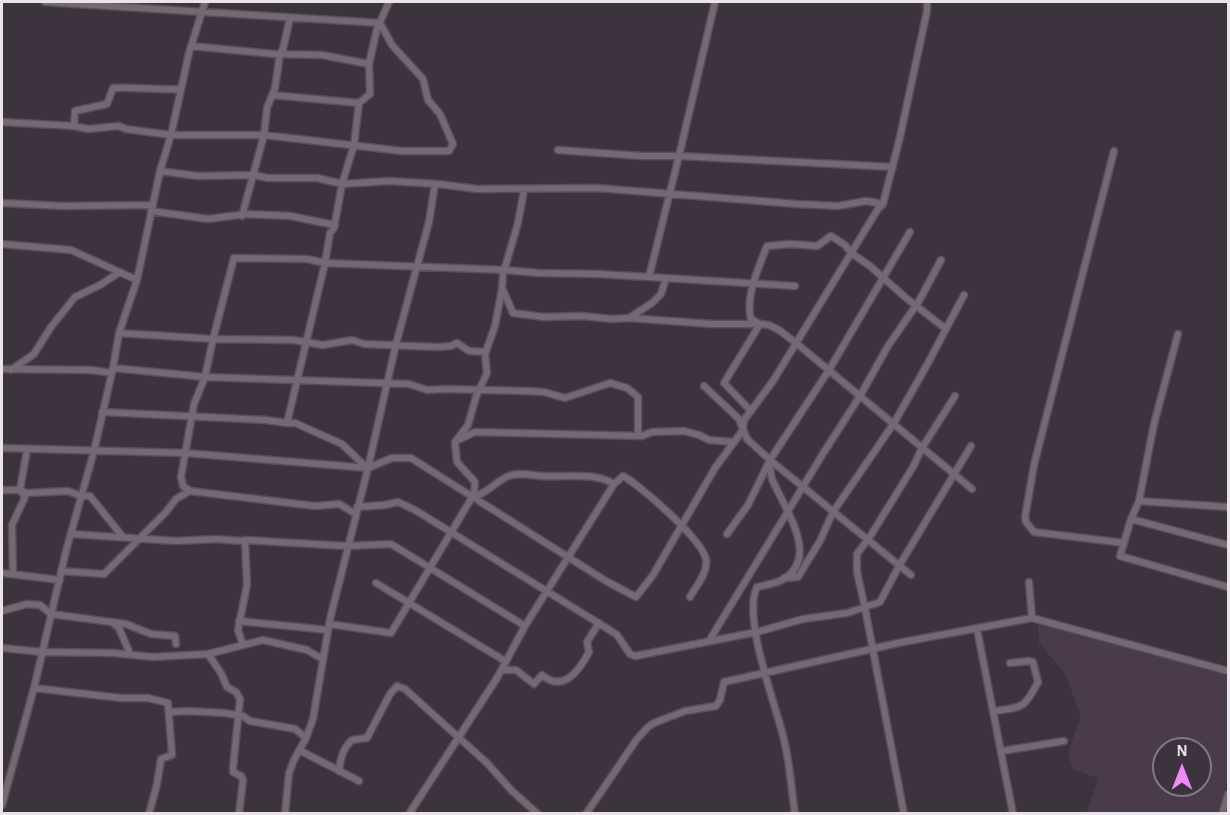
<!DOCTYPE html>
<style>
body{margin:0}
#map{position:relative;width:1230px;height:815px;overflow:hidden;background:#3d333e;font-family:"Alegreya Sans",sans-serif}
canvas{display:block}
.frame{position:absolute;inset:0;border:3px solid #e9e3ea;pointer-events:none}
.north{position:absolute;left:1152px;top:737px;width:60px;height:60px;box-sizing:border-box;background:#3d333e;border:2px solid #827983;border-radius:50%;rotate:0deg;font-size:16px;font-weight:700;line-height:24px;text-align:center;color:#e9e3ea}
.north::after{content:'';display:block;margin:auto;width:21px;height:27px;background:#ed8cf9;clip-path:polygon(50% 0,100% 100%,50% 72%,0 100%)}
</style>
<div id="map">
<canvas width="1230" height="815"></canvas>
<div class="frame"></div>
<div class="north">N</div>
</div>
<script>
const g = document.querySelector('canvas').getContext('2d');
g.lineJoin = 'round';
function fill(path, color) {
  g.fillStyle = color;
  g.fill(path, 'evenodd');
}
function strokePath(path, color, width, dash) {
  g.strokeStyle = color;
  g.lineWidth = width;
  g.lineCap = dash ? 'butt' : 'round';
  g.setLineDash(dash || []);
  g.stroke(path);
}
const built = new Path2D(`
 M1038 624 1228 672V780L1217 813H1087L1098 778 1073 769 1068 753 1081 716 1065 673 1039 643ZM1164 749H1200V785H1164Z`);
const minor = new Path2D(`
 M715 2 679 156 893 167
 M191 46 274 54 322 55 369 64
 M272 95 359 103
 M2 122 74 126 88 129 119 126 126 129 171 135H264L402 151H449L453 144 440 114 428 100 423 79 392 45 380 23 45 2
 M74 126 75 111 107 104 113 88C136 87 157 90 180 89
 M558 150 642 156H679L649 277
 M1114 151 1034 465 1025 517 1026 522 1034 532 1124 543
 M160 171 198 176 254 175 268 178H317L342 184 389 181 438 184 477 189 597 188 797 204 838 206 866 201 883 204
 M2 203 63 206 152 205
 M151 211 208 219 246 214 290 216 335 225
 M242 216 264 135 267 108 275 88 280 54 283 49 290 18
 M2 244 71 250 137 280
 M503 290 513 313 544 317 582 316 612 319 629 318 652 303 661 294 666 278
 M629 318 712 324H760L751 319C745 297 759 266 767 246L790 244 817 246 831 236 845 245 851 253 870 266 906 298 946 329
 M119 333 213 339 293 340 323 345 352 340 364 344 437 347 451 346 457 343 469 351 486 352
 M1178 334 1154 424 1139 501 1131 519 1120 556 1228 587
 M113 368 205 377 409 384 427 390 446 389 526 391 544 392 565 398 610 383 627 388 638 397V436
 M2 369 91 370 112 373
 M11 370 34 354 51 327 75 297 100 285 120 272
 M704 386 739 419 747 439 770 460C770 467 770 473 772 479 784 508 823 560 780 581 773 584 765 585 757 587 742 617 775 703 783 736 790 761 791 788 795 814
 M751 411 724 383 760 324 769 325 779 330 796 343 972 489
 M102 412 266 420 287 423
 M458 440 475 432 642 436 652 432 684 431 699 435 709 440 734 442
 M2 448 185 453 368 468 392 458H411L606 581 636 597 653 575 715 468 743 430 744 420 773 381 878 209 883 204 900 137 927 11V2
 M770 460 911 575
 M367 468 342 444 295 423H287L325 263 330 233 334 228 342 184 354 145 359 103 370 94 369 64 377 29 389 2
 M2 490H20L26 493 68 491 81 496H90L123 537
 M473 497C488 493 496 481 509 476 518 472 531 475 541 476 566 478 592 471 614 484
 M1139 501 1228 507
 M357 507 385 505 398 502 415 510 608 629 617 635 630 654 635 656 757 632 803 619 847 613 880 602 899 566 971 446
 M356 514 339 504 315 506 190 491 183 486 181 477 194 404 205 377 213 339 234 258 307 259 325 263 505 270 539 273 599 274 795 286
 M1131 519 1228 545
 M71 534 176 541 216 539 242 541 245 540 347 546 391 544 525 626
 M727 534 748 505 770 460 829 370 910 232
 M61 571 104 574 166 512 176 499 190 491
 M2 573 60 580
 M13 574 12 525 25 497 20 490 27 450
 M784 578 798 577 820 541 833 512 894 423 928 363 964 295
 M376 583 505 661
 M2 611 27 604 40 605 51 614 126 624 151 634 175 636 176 644
 M1032 618 1228 671
 M239 621 328 630
 M114 624 119 628 130 654
 M329 624 391 633 474 494 475 482 457 462 455 442 468 425 476 397 487 373 485 354 495 326 502 289 503 274 518 223 524 190
 M977 629 1013 814
 M709 641 824 452 860 396 888 346 919 301 941 260
 M243 645 238 630 247 585 245 540
 M2 648 43 652 114 653 153 657 208 654 263 640 307 650 322 659
 M208 654 221 673 227 687 236 692 240 699 233 768V772L241 776 243 780 239 814
 M502 670H516L534 684 542 675C563 693 579 671 589 652L587 642 599 623
 M34 688 121 698H148L168 703 172 755 161 759 157 784 149 814
 M994 711C1023 707 1024 709 1038 682L1033 662 1029 661 1010 663
 M169 712 188 711 224 713 243 716 250 721 295 729 306 738
 M299 750 359 781
 M1002 751 1064 741
 M339 771C340 758 343 748 352 740L367 738 390 694 397 686 405 689 487 763 512 791 538 814
 M2 805 34 688 66 551 94 451 113 368 119 333 137 280 160 171 171 135 189 53 205 2
 M285 814 289 773 294 760 306 738 313 719 330 619 368 468 396 344 429 222 435 184
 M409 814 497 678 525 626 614 484 623 476C640 485 704 541 706 560 708 573 696 586 690 597
 M586 814 637 739 648 727 654 723 685 711 716 706 720 700 724 682 903 642 1032 618 1029 582
 M904 814 865 608 857 572V554L871 535 913 467 922 448 955 396
 M1222 814 1228 794`);
fill(built, '#4a3b4b');
strokePath(minor, '#574f58', 9);
strokePath(minor, '#746875', 6);
</script>
